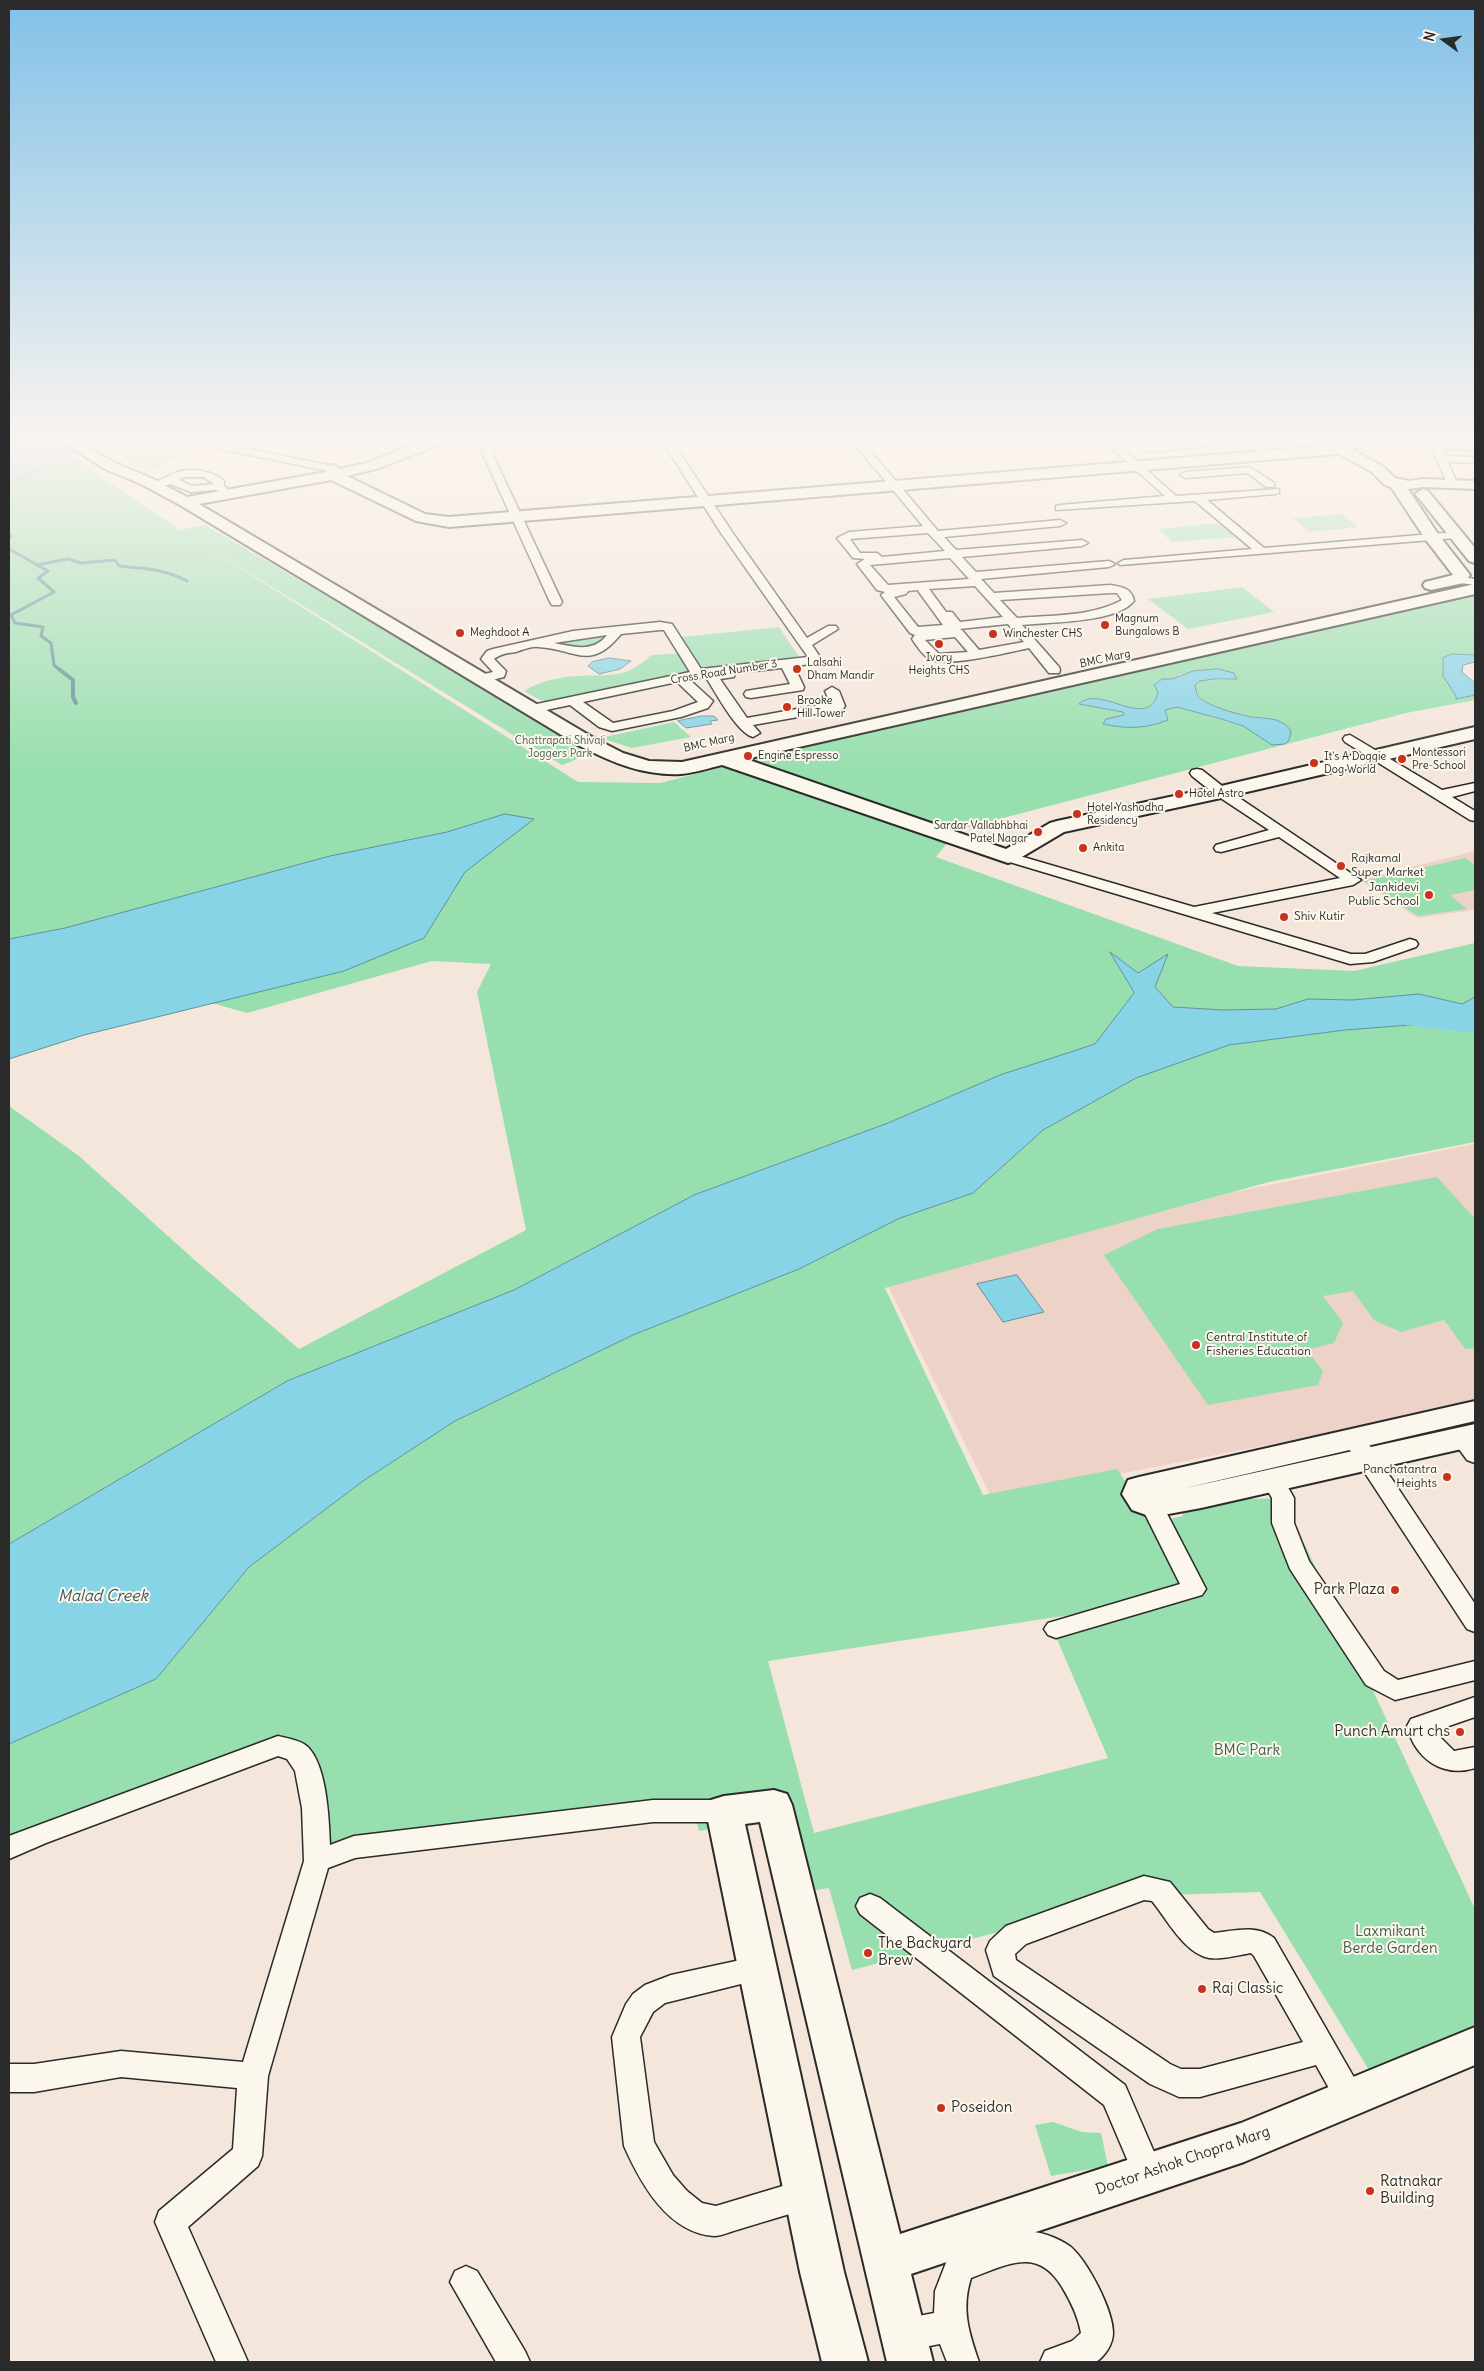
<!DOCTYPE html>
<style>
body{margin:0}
#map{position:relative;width:1484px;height:2371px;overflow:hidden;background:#f5e6db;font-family:Delius,sans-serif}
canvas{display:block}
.frame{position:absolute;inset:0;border:10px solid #2b2b2b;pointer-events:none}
.north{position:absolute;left:1419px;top:15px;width:50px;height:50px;-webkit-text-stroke:4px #fbf7ec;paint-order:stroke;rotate:284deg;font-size:14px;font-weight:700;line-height:20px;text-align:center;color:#2b2b2b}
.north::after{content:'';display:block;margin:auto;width:18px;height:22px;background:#2b2b2b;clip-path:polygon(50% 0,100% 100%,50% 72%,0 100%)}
</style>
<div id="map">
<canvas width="1484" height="2371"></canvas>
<div class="frame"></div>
<div class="north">N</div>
</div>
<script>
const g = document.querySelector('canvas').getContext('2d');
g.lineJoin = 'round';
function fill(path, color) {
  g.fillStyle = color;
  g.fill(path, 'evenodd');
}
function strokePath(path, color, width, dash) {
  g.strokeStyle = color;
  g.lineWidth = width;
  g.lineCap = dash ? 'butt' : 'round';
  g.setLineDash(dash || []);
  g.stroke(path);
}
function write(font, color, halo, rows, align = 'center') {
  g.font = font + ' Delius,sans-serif';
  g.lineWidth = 4;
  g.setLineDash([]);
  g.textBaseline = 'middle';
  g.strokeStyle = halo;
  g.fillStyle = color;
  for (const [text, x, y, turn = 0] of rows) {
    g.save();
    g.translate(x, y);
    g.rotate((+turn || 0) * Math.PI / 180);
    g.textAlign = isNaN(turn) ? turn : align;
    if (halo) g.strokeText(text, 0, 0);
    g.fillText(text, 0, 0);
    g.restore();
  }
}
const built = new Path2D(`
 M1475 851V910L1417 918 1360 880Z
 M1475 1144V1404L992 1499 888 1286 1234 1192Z`);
const green = new Path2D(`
 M108 441H206L149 473 101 443Z
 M75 459 180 530 205 525 595 752 562 765 207 547 578 782 660 783 864 731 1475 594V655L1452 654 1443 676 1463 698 1475 695V700L1406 713 957 830 936 857 1238 966 1354 971 1475 943V997L1462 1004 1419 994 1352 1000 1308 999 1276 1009 1223 1010 1173 1007 1155 987 1167 955 1138 973 1111 954 1134 993 1095 1044 1000 1075 888 1123 694 1195 514 1290 287 1381 9 1544V1106L79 1156 198 1263 299 1349 526 1230 477 992 491 964 432 961 247 1013 9 945V482ZM1181 674 1237 679 1200 681 1195 685C1196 689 1196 693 1199 696 1211 711 1253 717 1271 718L1272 745 1243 726 1177 707 1106 719 1125 715 1123 712 1079 703H1117L1135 710 1149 707 1156 701 1161 679H1172Z
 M1341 514 1358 527 1309 532 1293 518Z
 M1218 523 1235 537 1172 542 1158 529Z
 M1242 587 1274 612 1188 629 1148 599Z
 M779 627 801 660 550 702 540 700 524 691C538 682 559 677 576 676 608 674 626 680 651 655L690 653 681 637Z
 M608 634C589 654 573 647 548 644Z
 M674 722 691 737 632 748 600 738Z
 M1465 858 1475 865V890L1450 895 1467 909 1418 916 1364 881Z
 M1475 1020V1142L1269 1182 885 1288 983 1495 1117 1469 1153 1523 1183 1516 1181 1501 1283 1498 1475 1909V2047L1380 2088 1260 1892 1166 1895 1160 1890 852 1970 829 1888 797 1893 773 1816 699 1831 692 1802 324 1859 281 1734 9 1845V1744L156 1679 249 1567 363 1481 455 1421 633 1335 799 1269 900 1218 973 1193 1043 1130 1136 1078 1228 1045 1345 1030ZM1142 1604 1054 1632 1108 1758 814 1833 768 1661Z
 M1437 1177 1475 1219V1348L1465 1349 1444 1320 1401 1332 1374 1320 1353 1291 1323 1296 1343 1323 1334 1343 1307 1350 1323 1371 1318 1385 1208 1405 1104 1255 1158 1229Z
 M1053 2122 1082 2132 1101 2133 1108 2166 1051 2176 1035 2125Z`);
const water = new Path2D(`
 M9 441H101L77 450 70 459 9 482Z
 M1452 654 1475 655V662L1463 665 1462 672 1475 683V695L1456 699V696L1443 676V658Z
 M609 658 631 661 620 669 599 674 588 666 592 662Z
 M1218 669 1234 673 1237 679H1215L1200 681 1195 685C1196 689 1196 693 1198 696 1206 706 1240 715 1253 717 1268 719 1281 717 1291 731L1289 740 1285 744 1272 745 1243 726 1221 719 1177 707 1165 710 1168 720C1146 729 1126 729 1103 724L1106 719 1124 715 1123 712 1079 704C1100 683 1149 733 1158 692L1154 685 1162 679H1172L1193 671Z
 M702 716H714L718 720 710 721 712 724 686 728 678 721Z
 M505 814 534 819 465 872 424 938 344 971 84 1035 9 1059V939L65 928 330 856 447 832Z
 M1110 952 1138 973 1168 954 1155 987 1173 1007 1223 1010 1276 1009 1308 999 1352 1000 1419 994 1462 1004 1475 997V1020L1345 1030 1229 1045 1136 1078 1043 1130 973 1193 900 1218 799 1269 633 1335 455 1421 363 1481 249 1567 156 1679 9 1744V1544L287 1381 514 1290 694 1195 888 1123 1000 1075 1095 1044 1134 993Z
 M1017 1275 1044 1312 1003 1322 977 1284Z`);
const streamFar1 = new Path2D(`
 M9 534 11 536 9 538
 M9 549 48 571 38 578 54 592 11 615 15 623 43 627 41 636 51 643 54 665 61 671
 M36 565 68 559 81 563 115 560 119 566C143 568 165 569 187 581`);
const stream = new Path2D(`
 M60 670 73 680V697L76 703`);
const river = new Path2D(`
 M1415 1012 1475 1017V1033L1406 1025 1402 1020 1406 1015Z`);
const street = new Path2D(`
 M210 441 333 466 338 469 333 472 206 446 205 444Z
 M386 441H407L417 445 412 448 387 443Z
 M482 441H492L496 450 492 453 562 602 560 605H552L550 602 481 450 485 447Z
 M662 441H672L732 532 807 638 828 626H836L838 629 812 645 822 660 820 663 794 666 804 687 803 690 751 698 746 697 744 694 746 691 790 684 782 668 735 673 734 677 720 679 747 718 830 703 825 691 832 687 839 691 845 706 843 709 753 725 760 733 753 737C737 733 716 693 707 679L708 676 690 680 713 701 708 708 681 717 612 731 599 727 570 705 532 713 525 709 532 705 690 672 664 630H660L621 634C590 672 576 649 538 647 532 646 522 650 516 652 508 653 500 654 494 659L506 671 504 677 480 683 474 679 475 676 493 672 481 659 487 651 493 649 573 631 660 622 672 624 701 669 808 657 721 533ZM607 635C593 653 574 647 554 643ZM677 682 698 702 673 711 613 723 583 702Z
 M852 441H862L938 531 1060 520 1066 523 1060 526 944 537 956 550 1082 540 1088 543 1082 546 962 557 976 572 1109 561 1115 564 1109 567 981 579 994 593 1110 585C1122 587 1132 588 1134 601 1116 623 1050 622 1022 625L1059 667 1060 670 1059 673H1049L1029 648C1010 652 945 668 930 659 922 655 917 646 912 639L915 635 910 633 881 595 885 592 877 590 857 564 865 559 853 558 837 538 849 532 923 526ZM928 533 945 551 882 557 877 553H860L850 539ZM950 558 969 579 888 585 870 565ZM975 586 1003 617 960 622 952 612H946L929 589ZM918 590 919 592 943 625 918 627 894 597 906 594 908 591ZM1110 593H1117L1122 600C1091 617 1051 615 1017 618L1000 600ZM1008 624 1024 642 979 650 962 630 959 629ZM955 637 968 652 939 654 925 640Z
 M1103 441H1114L1176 496 1279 489V493L1275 494 1207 500 1264 548 1456 532 1462 535 1456 538 1120 565 1118 563 1124 560 1252 549 1195 501 1056 510V506L1060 505 1165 496Z
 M1133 441H1144L1152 446 1197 441H1229L1224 444 1152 452 1142 450Z
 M1242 441H1254L1268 451 1263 454Z
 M1429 441 1475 444V450L1442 448 1446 456 1475 457V463L1448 462 1457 483 1456 485 1452 486 1447 483Z
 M1250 467 1274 483V487H1266L1248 473 1185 478 1180 475 1185 472Z
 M188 470C201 470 214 472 224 481V486L230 491 225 494 216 490 191 492 170 484 154 488 149 485 177 472ZM184 477H203L214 484 192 486 179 480Z
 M1458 576 1475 579V585L1454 582 1452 580Z
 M1350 735 1442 790 1475 783V791L1452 797 1475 811V821L1470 820 1345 742 1343 739 1345 736Z
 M1197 769 1202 770 1226 789 1361 880 1353 885 1212 913 1351 954H1365L1410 939 1416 941 1418 944 1416 947 1373 962 1350 964 1003 860 1001 857 1003 854H1013L1194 907 1340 878 1279 837 1221 852 1216 851 1214 848 1216 845 1269 830 1216 795 1192 776 1190 773 1192 770Z
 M1462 1430C1478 1435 1475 1448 1475 1463L1467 1460 1451 1438 1454 1433Z
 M1354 1431 1362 1434 1475 1604V1632L1467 1629 1346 1444 1343 1439 1346 1434Z
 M1273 1473 1281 1475 1294 1498V1523L1309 1561 1384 1671 1398 1680 1475 1661V1680L1395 1700 1366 1685 1290 1569 1272 1523V1498L1262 1481 1265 1475Z
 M1152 1498 1160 1500 1163 1506 1206 1589 1202 1595 1056 1638 1048 1635 1044 1629 1048 1623 1180 1584 1141 1506 1144 1500Z
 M1475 1697V1717L1434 1731 1454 1751 1475 1747V1768C1443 1778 1415 1759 1407 1726L1411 1719Z
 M278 1736C286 1738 297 1740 304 1744 327 1759 329 1820 330 1845L354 1836 653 1800H724L733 1803 737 1811 733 1819 724 1822H653L355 1858 328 1868 268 2076 262 2156 258 2166 188 2227 248 2362H216L155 2222 159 2211 233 2149 237 2088 121 2077 34 2092H9V2064H34L121 2051 243 2062 304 1861 302 1808 295 1771 287 1759 278 1756 46 1843 9 1859V1836Z
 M1144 1876 1170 1882 1208 1929 1214 1933C1234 1931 1256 1924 1274 1938L1360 2088 1365 2098 1360 2108 1350 2112 1340 2108 1316 2065 1200 2097H1179L1150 2084 994 1976 986 1950 990 1941 1006 1926ZM1144 1900 1152 1901C1167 1919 1184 1953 1209 1958 1221 1960 1239 1955 1251 1953L1254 1956 1303 2042 1200 2069H1181L1170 2064 1016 1960 1015 1954 1026 1944Z
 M870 1894 880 1898 1125 2085 1164 2175 1160 2185 1149 2190 1138 2185 1104 2105 860 1914 856 1906 860 1898Z
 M759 1956 769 1959 773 1968 769 1977 665 2003 653 2012 640 2037 654 2142 673 2175 687 2191 702 2203 716 2206 806 2179 817 2183 821 2194 817 2205 806 2209C784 2216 762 2222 740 2229 732 2231 722 2236 714 2236 668 2233 641 2184 624 2146L612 2037 626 2004 633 1994 645 1985 671 1975Z
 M1020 2231C1037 2230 1058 2237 1071 2247 1088 2262 1113 2310 1113 2333 1113 2344 1105 2356 1096 2362H1040L1045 2351 1072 2341 1081 2333C1078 2316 1071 2302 1062 2287 1037 2246 1007 2265 971 2278 961 2309 969 2333 979 2362H947L940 2344 903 2351 892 2346 887 2335 892 2324 903 2319 934 2313 935 2291 949 2255Z
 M466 2266 477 2271 525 2351 530 2362H496L450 2282 455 2271Z`);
const secondary = new Path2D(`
 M61 441H78L115 463 151 478 187 497 326 472 328 466 333 465 340 469 366 463 424 441H444L442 444 376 469 347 476 425 514 449 517 1326 446 1327 441H1337L1343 444 1351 442 1358 446 1353 450 1382 466 1395 478 1409 481 1423 479 1475 481V489L1423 487 1408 489 1438 534 1470 575 1464 583 1431 590 1425 588 1423 585 1425 582 1453 575 1426 540 1391 487 1385 485 1372 472 1339 454 449 527 416 521 331 480 199 504 592 737 623 753 649 761 682 762 1475 584V594L746 759 1006 849 1050 823 1057 821 1221 786 1475 727V739L1221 798 1064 832 1015 861 1008 863 722 765C709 768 695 773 681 774 643 776 611 762 578 745L180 505 141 484 105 469Z
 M1423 489 1428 491 1475 548V563L1469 561 1418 497 1415 494Z
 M1475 1401V1421L1181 1489 1475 1424V1446L1201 1508 1152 1517 1132 1510 1122 1494 1128 1480 1139 1477Z
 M774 1790 787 1794 792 1805 900 2234 1241 2123 1475 2027V2065L1244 2162 911 2274 933 2362H887L760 1822 745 1824 844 2272 868 2362H822L800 2272 706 1811 711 1800 724 1796Z`);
const markers = [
 [1105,625,5,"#c8321e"],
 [460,633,5,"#c8321e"],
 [993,634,5,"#c8321e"],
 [939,644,5,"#c8321e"],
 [797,669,5,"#c8321e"],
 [787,707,5,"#c8321e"],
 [748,756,5,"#c8321e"],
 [1402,759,5,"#c8321e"],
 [1314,763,5,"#c8321e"],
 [1179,794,5,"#c8321e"],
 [1077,814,5,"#c8321e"],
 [1038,832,5,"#c8321e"],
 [1083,848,5,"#c8321e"],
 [1341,866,5,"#c8321e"],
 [1429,895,5,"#c8321e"],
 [1284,917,5,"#c8321e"],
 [1196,1345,5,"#c8321e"],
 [1447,1477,5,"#c8321e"],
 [1395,1590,5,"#c8321e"],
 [1460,1732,5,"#c8321e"],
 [868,1953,5,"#c8321e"],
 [1202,1989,5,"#c8321e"],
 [941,2108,5,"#c8321e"],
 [1370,2191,5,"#c8321e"]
];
const farPoinames = [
 ["Magnum",1115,619],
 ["Bungalows B",1115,632],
 ["Meghdoot A",470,633],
 ["Winchester CHS",1003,634],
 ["Ivory",939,658,"center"],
 ["Heights CHS",939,671,"center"],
 ["Lalsahi",807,663],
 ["Dham Mandir",807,676],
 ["Brooke",797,701],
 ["Hill Tower",797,714],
 ["Montessori",1412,753],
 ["Pre-School",1412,766],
 ["Engine Espresso",758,756],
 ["It's A Doggie",1324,757],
 ["Dog World",1324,770],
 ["Hotel Astro",1189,794],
 ["Hotel Yashodha",1087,808],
 ["Residency",1087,821],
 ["Sardar Vallabhbhai",1028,826,"right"],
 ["Patel Nagar",1028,839,"right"],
 ["Ankita",1093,848]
];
const farStreetnames = [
 ["BMC Marg",1105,659,-12],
 ["Cross Road Number 3",724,672,-9],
 ["BMC Marg",709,743,-13]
];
const farParknames = [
 ["Chattrapati Shivaji",560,741],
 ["Joggers Park",560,754]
];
const poiNames = [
 ["Rajkamal",1351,859],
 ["Super Market",1351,873],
 ["Jankidevi",1419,888,"right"],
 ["Public School",1419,902,"right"],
 ["Shiv Kutir",1294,917],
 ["Central Institute of",1206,1338],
 ["Fisheries Education",1206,1352],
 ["Panchatantra",1437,1470,"right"],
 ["Heights",1437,1484,"right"]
];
const nearPoinames = [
 ["Park Plaza",1385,1590,"right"],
 ["Punch Amurt chs",1450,1732,"right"],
 ["The Backyard",878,1944],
 ["Brew",878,1961],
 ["Raj Classic",1212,1989],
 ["Poseidon",951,2108],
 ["Ratnakar",1380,2182],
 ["Building",1380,2199]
];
const nearParknames = [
 ["BMC Park",1247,1751],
 ["Laxmikant",1390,1932],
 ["Berde Garden",1390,1949]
];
const nearStreetnames = [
 ["Doctor Ashok Chopra Marg",1183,2161,-19]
];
const nearWaternames = [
 ["Malad Creek",103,1596]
];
fill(built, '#edd2c7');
fill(green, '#97dfae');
fill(water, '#88d4e7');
strokePath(water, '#63909c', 1);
strokePath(streamFar1, '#63909c', 3);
strokePath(stream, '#63909c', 4);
fill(river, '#88d4e7');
strokePath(street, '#2b2b2b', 3);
strokePath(secondary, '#2b2b2b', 4);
fill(street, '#fbf7ec');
fill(secondary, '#fbf7ec');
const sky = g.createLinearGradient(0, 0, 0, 773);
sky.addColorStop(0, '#81c1e8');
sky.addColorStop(0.57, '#faf4ef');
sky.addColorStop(1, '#faf4ef00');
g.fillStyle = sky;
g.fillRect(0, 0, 1484, 773);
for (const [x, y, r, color] of markers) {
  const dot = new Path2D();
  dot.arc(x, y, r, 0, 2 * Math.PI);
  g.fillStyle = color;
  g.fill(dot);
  strokePath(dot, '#fbf7ec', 2);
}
write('11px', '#2b2b2b', '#fbf7ec', farPoinames, 'left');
write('11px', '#2b2b2b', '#fbf7ec', farStreetnames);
write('11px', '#46584c', '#fbf7ec', farParknames);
write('12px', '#2b2b2b', '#fbf7ec', poiNames, 'left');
write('15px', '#2b2b2b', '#fbf7ec', nearPoinames, 'left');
write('15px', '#46584c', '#fbf7ec', nearParknames);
write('15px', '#2b2b2b', '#fbf7ec', nearStreetnames);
write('italic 16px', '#42555a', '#fbf7ec', nearWaternames);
</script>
